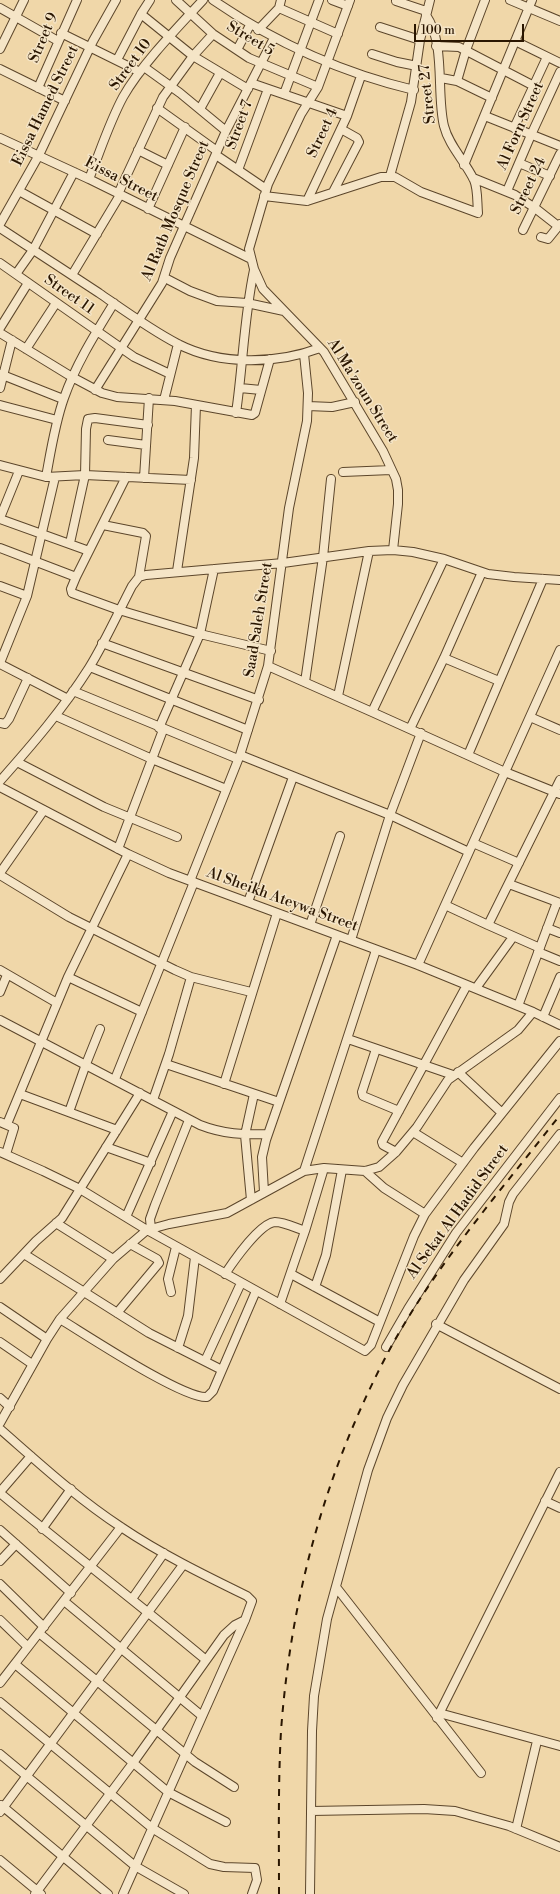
<!DOCTYPE html>
<style>
body{margin:0}
#map{position:relative;width:560px;height:1894px;overflow:hidden;background:#f0d7a9;font-family:"Libre Bodoni",serif}
canvas{display:block}
.scale{position:absolute;left:414px;top:24px;width:110px;height:18px;box-sizing:border-box;border:2px solid #2a1601;border-top:0;padding-left:5px;font-size:12px;line-height:14px;white-space:nowrap;color:#2a1601;-webkit-text-stroke:3px #f5e5c7;paint-order:stroke}
</style>
<div id="map">
<canvas width="560" height="1894"></canvas>
<div class="scale">100 m</div>
</div>
<script>
const g = document.querySelector('canvas').getContext('2d');
g.lineJoin = 'round';
function strokePath(path, color, width, dash) {
  g.strokeStyle = color;
  g.lineWidth = width;
  g.lineCap = dash ? 'butt' : 'round';
  g.setLineDash(dash || []);
  g.stroke(path);
}
function write(font, color, halo, rows, align = 'center') {
  g.font = font + ' "Libre Bodoni",serif';
  g.lineWidth = 3;
  g.setLineDash([]);
  g.textBaseline = 'middle';
  g.strokeStyle = halo;
  g.fillStyle = color;
  for (const [text, x, y, turn = 0] of rows) {
    g.save();
    g.translate(x, y);
    g.rotate((+turn || 0) * Math.PI / 180);
    g.textAlign = isNaN(turn) ? turn : align;
    if (halo) g.strokeText(text, 0, 0);
    g.fillText(text, 0, 0);
    g.restore();
  }
}
const minor = new Path2D(`
 M176 0 213 34 249 58 318 87
 M213 0C274 42 342 73 414 90
 M332 0 348 6
 M350 0 318 87 301 114 268 184 249 249 254 269 263 289 324 352 383 451 396 479 398 490V504L393 550
 M510 0 560 21
 M396 1 426 11
 M0 8 58 41
 M279 8 338 34
 M141 14 193 56 248 89
 M380 27 420 40
 M258 30 279 8 281 0
 M61 33 140 72
 M515 41 560 63
 M436 46 459 47 534 86
 M0 49 24 0
 M237 50 250 25
 M372 54 397 62 417 66
 M117 60 141 14 150 0
 M144 67 180 93 226 131
 M0 69 65 101
 M441 78 457 81 492 98
 M457 81 466 50 485 0
 M251 83 347 116
 M38 88 77 0
 M284 94 319 0
 M157 108 217 151
 M200 109 220 73
 M485 116 560 146
 M514 128 547 57
 M0 138 89 179 251 259
 M138 150 168 165
 M216 155 266 189
 M519 163 550 176
 M464 165 532 0
 M238 170 268 89
 M390 176 411 102 420 40 430 0
 M473 178 515 195 535 208 558 226
 M89 179C100 152 109 123 123 97 141 65 178 27 203 0
 M19 191 97 234
 M507 191 531 135 560 72
 M333 192 359 142 357 138 341 129
 M118 194 163 97 193 56 213 34
 M264 196 307 201 381 177H395L421 192 478 213C477 202 478 189 474 180 465 161 449 146 444 126 436 93 446 44 426 15
 M307 201 347 116 361 76
 M148 209 185 127
 M0 224 39 155 93 41 116 0
 M0 228C33 250 66 271 99 293 125 311 151 330 178 344 221 366 277 364 320 348
 M523 230 560 154
 M541 237 548 239 560 224
 M0 263 134 357 170 374
 M16 274 33 250 74 172
 M72 275 120 195
 M165 278 190 291 217 301 247 303 284 311
 M0 328 28 283
 M0 333 72 377 102 393 117 397 175 401 252 415 255 413 270 359
 M26 349 56 303
 M0 374 63 399
 M0 388 12 340
 M240 388 261 390
 M95 390 162 283 170 258 226 131 274 38
 M164 400 178 344
 M0 405 57 420
 M308 406 332 407 355 402
 M236 413C243 365 244 317 254 270
 M108 440 146 445
 M0 465 46 477 85 475 191 480
 M343 472 391 470
 M46 477C51 450 55 423 64 398 76 364 95 334 114 303
 M126 477 76 577 71 589 72 593 119 610 200 634 271 651
 M144 478 149 398
 M0 518 19 471
 M0 519 89 551
 M103 525 143 533 146 536 139 577
 M70 543 85 475 86 429 88 419 95 418 148 425
 M0 548 76 577
 M444 559 372 712 505 772 560 794
 M177 571 194 458 196 405
 M0 586 27 596
 M102 643 259 700
 M444 658 499 681
 M0 663 27 596 55 477
 M0 664 68 699
 M268 666 372 712
 M90 667 248 730
 M305 682 323 557 331 479
 M73 691 238 759
 M338 696 369 551
 M56 716 152 759 226 789
 M530 717 560 730
 M0 723 5 724 9 719 28 678
 M159 728 200 634 214 569
 M410 729 444 658 482 572
 M240 755 390 815 469 852
 M468 755 543 579
 M17 762 104 807 177 837
 M0 781C32 745 63 709 89 668 105 642 118 613 132 586L139 577 146 575 283 563 369 551 393 550 413 552 444 559 488 574 514 577 560 580
 M0 787 128 854 169 873 418 965 533 1012 560 1025
 M473 843 519 863
 M118 849 163 730
 M0 873 44 810
 M0 875 69 917 175 970 191 977 251 992
 M190 881 240 755 268 666 289 508 307 421 308 393 304 354
 M509 884 560 903
 M248 902 293 777
 M445 905 488 925
 M310 925 340 836
 M547 928 560 933
 M351 940 390 815 421 733
 M540 948 488 925 560 780
 M538 952 560 961
 M418 965 560 650
 M0 970 57 1003
 M68 977 142 1012
 M476 988 513 937
 M0 992 7 975
 M518 1006 557 902
 M543 1017 560 977
 M0 1020 200 1125C223 1134 244 1135 267 1134
 M348 1039 453 1075
 M376 1049 362 1092 363 1096 399 1111
 M166 1064 279 1102
 M458 1072 502 1113
 M115 1079 194 882
 M224 1084 277 913
 M20 1094 117 1130
 M153 1100 169 1054 191 977
 M69 1112 86 1064 100 1029
 M0 1122 14 1128 6 1154
 M7 1124 68 977 128 854
 M413 1132 463 1163
 M106 1147 151 1163
 M0 1152 43 1171 80 1189 147 1230 365 1351 371 1345 414 1236 425 1214 474 1148 560 1041
 M396 1152 383 1145 382 1142 467 985
 M304 1171 376 950
 M365 1171 384 1188 425 1214
 M264 1192 262 1157 266 1140 337 935
 M251 1200 245 1135 254 1094
 M126 1217 173 1111
 M56 1223 113 1259
 M151 1229 150 1219 155 1205 189 1120
 M24 1254 149 1333 222 1370
 M225 1274C233 1262 260 1223 275 1222 284 1222 296 1228 305 1231
 M291 1274 380 1322
 M0 1279 36 1241 62 1218 140 1093
 M315 1287 326 1255 342 1170
 M171 1292 168 1279 176 1247
 M280 1304 305 1231 324 1168
 M0 1307 47 1339
 M117 1313 159 1263 157 1259 130 1244
 M60 1319C85 1334 183 1399 207 1397L213 1391 256 1291
 M436 1324 560 1389
 M0 1342 32 1364
 M386 1347 408 1309 456 1233 560 1098
 M178 1348 188 1316 195 1257
 M205 1361 241 1283
 M0 1398 10 1407
 M0 1423 47 1339 60 1319 113 1259 147 1230 169 1224 227 1213 304 1171 324 1168 365 1171 379 1167 396 1152 417 1127 448 1080 518 1030 533 1012
 M0 1429C39 1463 78 1499 121 1527 161 1554 204 1575 247 1596L252 1601 245 1620 123 1894
 M0 1492 31 1456
 M0 1493C68 1550 138 1603 206 1660
 M545 1501 560 1508
 M42 1529 71 1489
 M0 1530 71 1593
 M0 1561 16 1544
 M0 1584 44 1627
 M336 1587 481 1773
 M132 1599 164 1553
 M64 1601 202 1716
 M0 1620 28 1647
 M39 1633 195 1762 234 1787
 M15 1664 168 1792 226 1822
 M0 1683 121 1527
 M0 1702 152 1828 210 1864 224 1867 255 1868 257 1880 252 1894
 M439 1713 560 1746
 M437 1718 560 1472
 M0 1754 135 1866 184 1894
 M1 1805 108 1894
 M311 1811 424 1809 455 1811 509 1826 560 1847
 M0 1812 183 1565
 M516 1829 537 1741
 M0 1860 41 1894
 M35 1894 133 1763 224 1635 235 1625 245 1620
 M310 1894 312 1731 314 1696 327 1619 368 1470 387 1418 403 1385 464 1280 504 1224 509 1202 513 1194 560 1134`);
const rail = new Path2D(`
 M279 1894C279 1840 278 1785 281 1731 291 1595 326 1468 391 1347 436 1265 502 1189 560 1115`);
const streetNames = [
 ["Street 9",44,38,-67],
 ["Street 5",250,39,31],
 ["Street 10",131,65,-54],
 ["Street 27",428,94,-96],
 ["Eissa Hamed Street",46,106,-64],
 ["Street 7",240,125,-70],
 ["Al Forn Street",521,126,-66],
 ["Street 4",323,133,-65],
 ["Eissa Street",121,180,27],
 ["Street 24",529,186,-64],
 ["Al Ratb Mosque Street",176,211,-67],
 ["Street 11",69,295,35],
 ["Al Ma'zoun Street",362,391,58],
 ["Saad Saleh Street",259,620,-81],
 ["Al Sheikh Ateywa Street",282,900,20],
 ["Al Sekat Al Hadid Street",458,1212,-54]
];
strokePath(minor, '#5c462b', 10);
strokePath(minor, '#f5e5c7', 8);
strokePath(rail, '#2a1601', 2, [7, 7]);
write('15px', '#2a1601', '#f5e5c7', streetNames);
</script>
